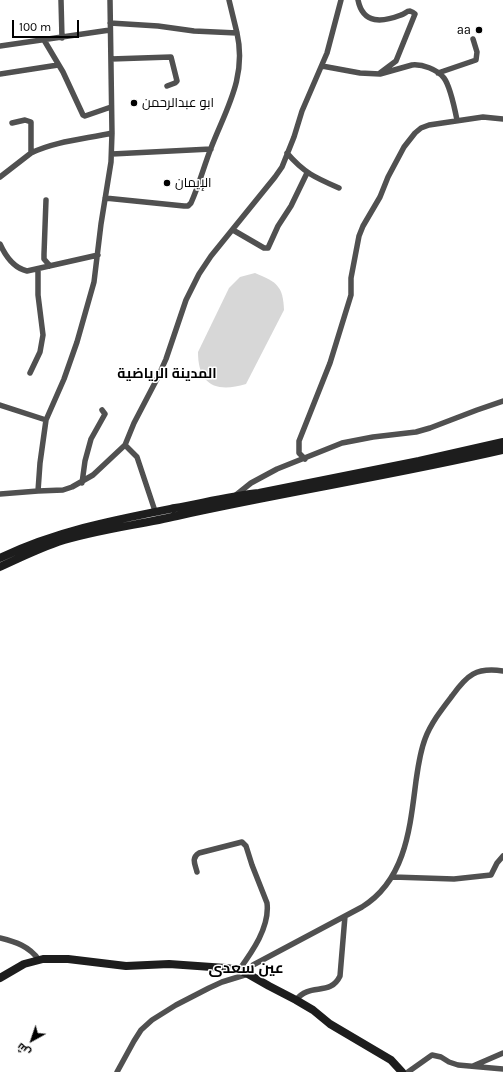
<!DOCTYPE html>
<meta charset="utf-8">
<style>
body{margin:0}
#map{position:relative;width:503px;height:1072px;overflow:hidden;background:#fff;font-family:Karla,Cairo,sans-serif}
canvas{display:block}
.north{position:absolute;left:12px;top:1020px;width:40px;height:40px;-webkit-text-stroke:3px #fff;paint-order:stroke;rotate:220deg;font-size:11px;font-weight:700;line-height:16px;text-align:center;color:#000}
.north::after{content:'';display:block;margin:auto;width:14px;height:18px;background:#000;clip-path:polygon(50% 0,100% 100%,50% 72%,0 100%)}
.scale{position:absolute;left:12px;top:20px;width:67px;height:18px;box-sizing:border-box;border:2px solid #000;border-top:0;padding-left:5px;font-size:12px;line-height:14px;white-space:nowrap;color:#000;-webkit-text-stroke:3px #fff;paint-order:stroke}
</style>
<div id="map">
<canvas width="503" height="1072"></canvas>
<div class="north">ش</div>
<div class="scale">100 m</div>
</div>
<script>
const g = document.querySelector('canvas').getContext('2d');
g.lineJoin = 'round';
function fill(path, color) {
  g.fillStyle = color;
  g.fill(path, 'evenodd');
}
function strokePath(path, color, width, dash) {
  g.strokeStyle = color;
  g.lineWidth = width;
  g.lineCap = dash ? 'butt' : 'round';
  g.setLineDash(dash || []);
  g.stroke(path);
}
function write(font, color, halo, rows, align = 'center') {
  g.font = font + ' Karla,Cairo,sans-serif';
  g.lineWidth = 3;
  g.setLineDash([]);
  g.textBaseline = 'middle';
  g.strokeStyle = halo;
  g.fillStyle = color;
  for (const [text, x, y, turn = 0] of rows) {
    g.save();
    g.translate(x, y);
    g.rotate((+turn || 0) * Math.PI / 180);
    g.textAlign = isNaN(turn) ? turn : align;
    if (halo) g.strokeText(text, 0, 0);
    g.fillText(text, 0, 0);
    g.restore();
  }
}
const green = new Path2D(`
 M255 273C277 282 283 286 284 310L246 384C216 393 198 385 198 352L229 288 240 277Z`);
const street = new Path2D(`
 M61 0 62 38
 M358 0C363 25 383 22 401 15 405 14 406 11 410 11 413 12 413 12 415 14L396 61 380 73
 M110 23 158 26 194 31 237 33 229 0
 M44 40 63 72 83 115 85 116 111 107
 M0 46 110 30
 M111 59 171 57 177 81 175 83 167 86
 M322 66 360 73 380 74 412 65C422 64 437 69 444 78 450 86 455 110 457 120
 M438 73 476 60 477 52 473 39
 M0 74 58 65
 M12 123 25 120 31 122V153
 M287 153C304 173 316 178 339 188
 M112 154 211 149
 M0 177 31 153C56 141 85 139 112 133
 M105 198 184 206H188L191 203C199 185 204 166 211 148 226 109 247 77 237 33
 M46 200 44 254V259L50 266
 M233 230 264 248H268L278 226 291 206 307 173
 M0 244C5 255 13 268 27 271L98 255
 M30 373 40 352 43 335 38 295V269
 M0 405 46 420
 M125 445 137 457 155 511
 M305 459 299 453V441L330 363 351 295V278L359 236 363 226 380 197 388 177 404 147 415 133 421 128 429 125 483 117 503 119
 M82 483 85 461 91 439 105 414 102 410
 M38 491 40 463 46 420 64 379 77 342 94 282 101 224 111 162 112 133 110 0
 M0 494 38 491 63 490 72 487 93 475 125 445 134 423 158 377 166 359 186 300 199 274 211 256 275 177 282 167 294 137 302 111 327 53 341 0
 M236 495 251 483 277 469 342 443 373 437 416 432 430 428 477 410 503 401
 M197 872C195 864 191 858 199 853L242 842 246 846 252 865 267 903C270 927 252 952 239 970
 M393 877 454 879 491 875 497 863 503 856
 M0 938C16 942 29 946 39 960
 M296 1000C310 982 330 997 340 976L345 916
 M473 1066 503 1053
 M117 1072 134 1041 141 1030 152 1020 176 1005 209 988 222 982 248 974 253 965 362 907C406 880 410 827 416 781 418 767 420 752 425 739 431 723 442 709 452 696 467 675 476 667 503 671
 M408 1072 432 1055 441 1057 449 1062 458 1065 503 1069`);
const secondary = new Path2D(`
 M0 558C56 531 114 520 175 508 203 503 230 496 259 493L419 461 503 442
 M0 567C19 558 38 549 58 542 95 530 138 525 177 516 285 492 395 475 503 450
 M0 978 24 964 43 959H68L126 966 169 964 226 968 239 970 248 974 269 986 296 1000 313 1010 330 1024 391 1060 402 1072`);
const markers = [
 [479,30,4,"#000"],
 [134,103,4,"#000"],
 [167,183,4,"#000"]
];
const poiNames = [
 ["aa",471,30,"right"],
 ["ابو عبدالرحمن",142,103],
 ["الإيمان",175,183]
];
const neighbourhoodNames = [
 ["المدينة الرياضية",167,374]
];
const quarterNames = [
 ["عين سعدى",246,969]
];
fill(green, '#d7d7d7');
strokePath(street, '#505050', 5.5);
strokePath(secondary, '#1d1d1d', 8);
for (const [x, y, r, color] of markers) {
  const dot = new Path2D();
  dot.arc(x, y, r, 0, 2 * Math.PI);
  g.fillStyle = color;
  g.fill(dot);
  strokePath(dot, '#fff', 1.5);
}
write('13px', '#000', '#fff', poiNames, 'left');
write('bold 14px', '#000', '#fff', neighbourhoodNames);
write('bold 15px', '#000', '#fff', quarterNames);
</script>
